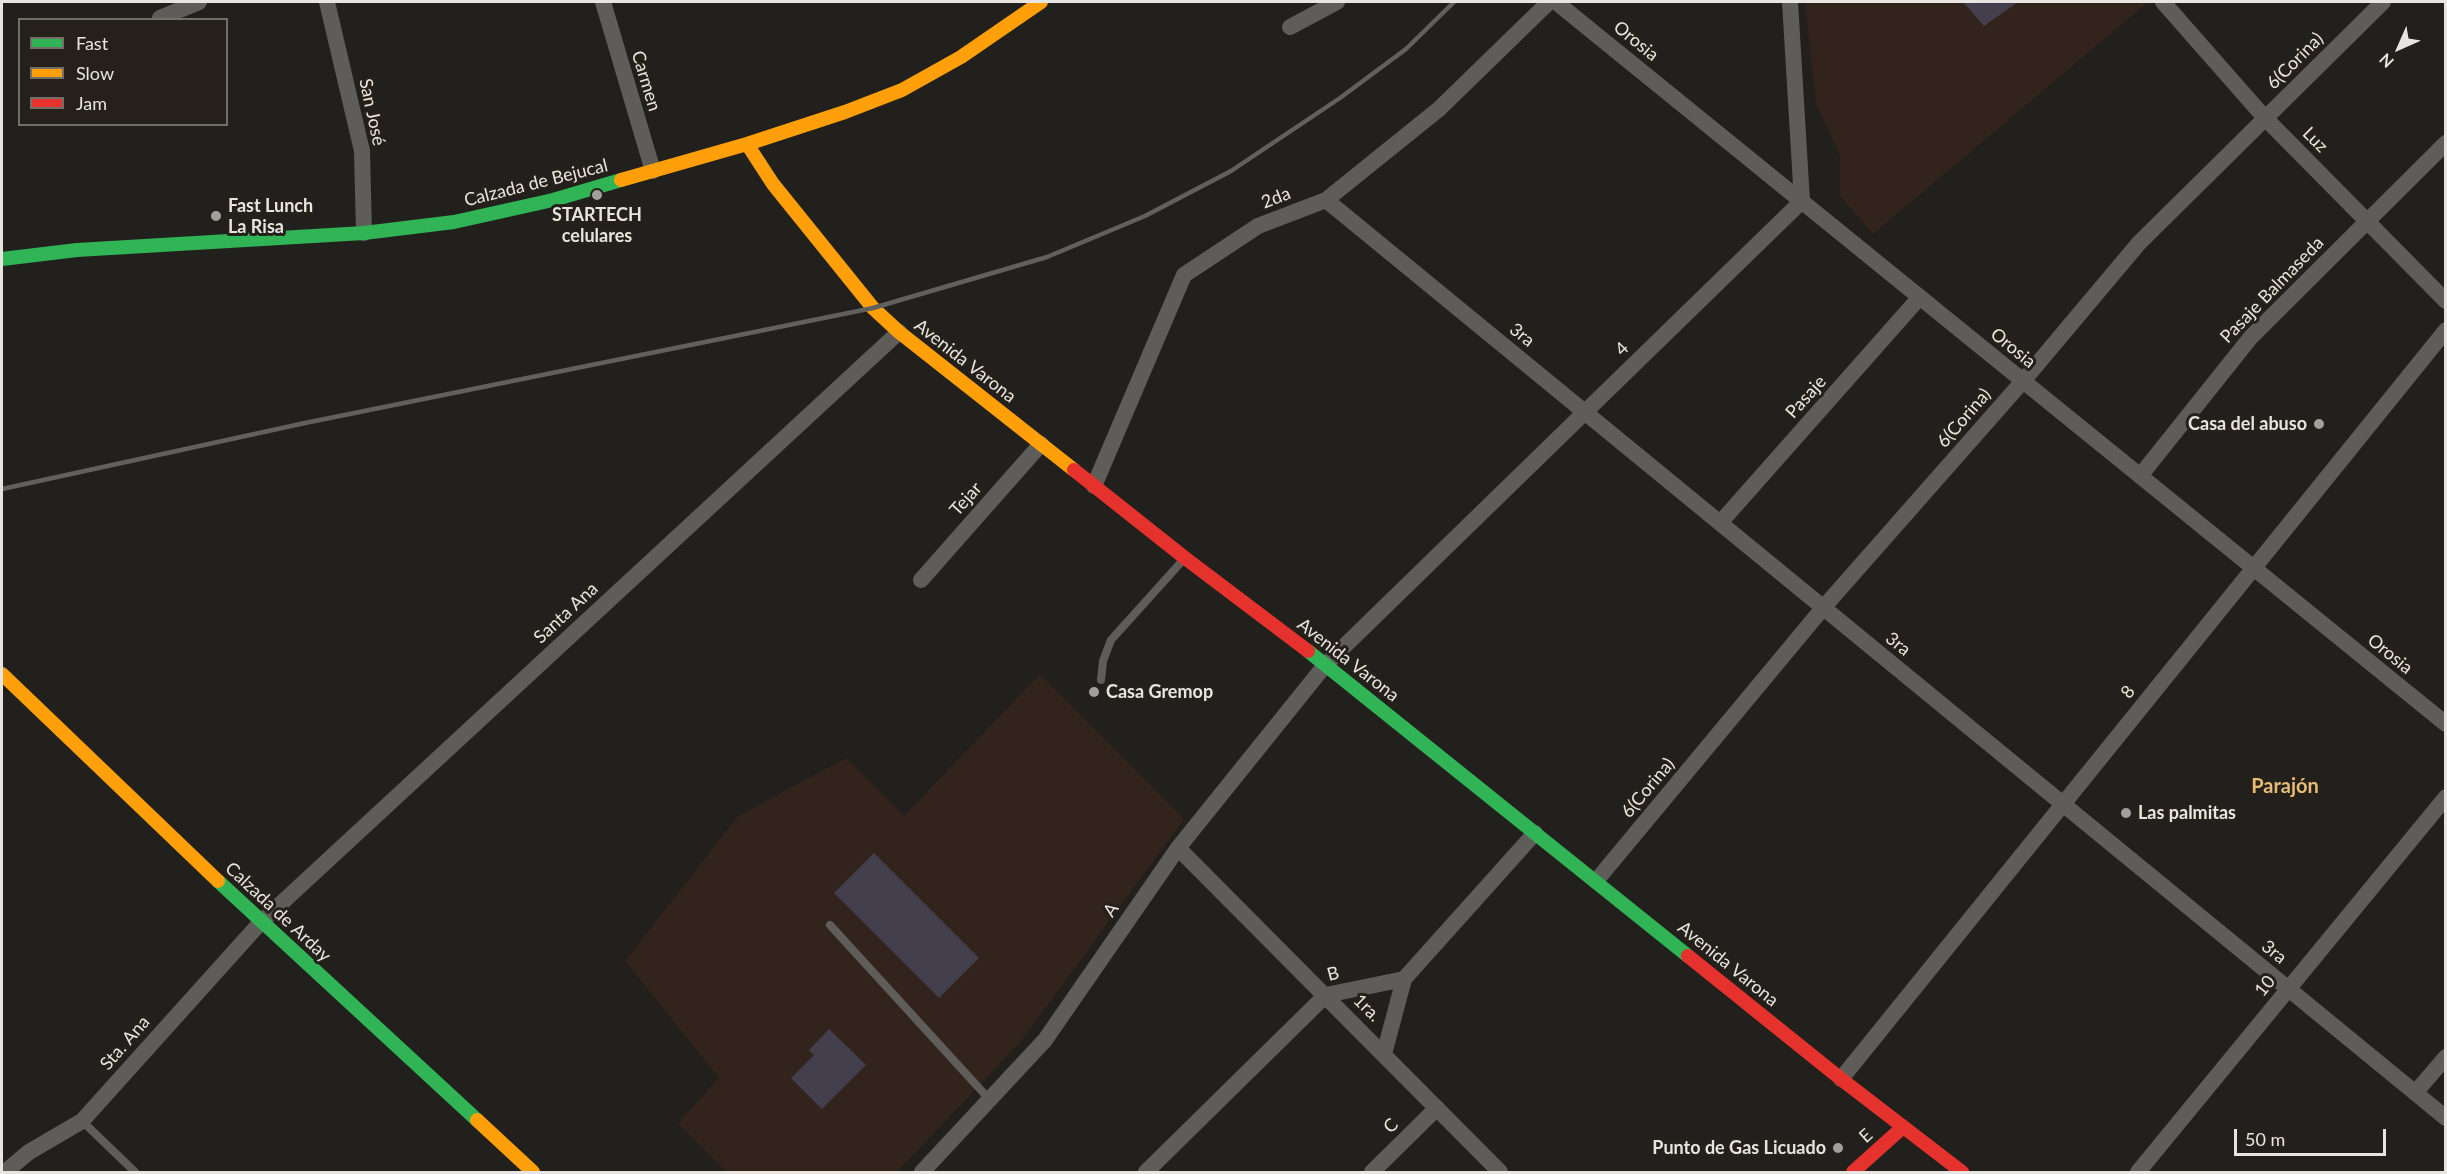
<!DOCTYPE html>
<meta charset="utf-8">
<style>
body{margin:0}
#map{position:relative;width:2447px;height:1174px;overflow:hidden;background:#22201d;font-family:Lato,sans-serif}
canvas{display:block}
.frame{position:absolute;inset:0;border:3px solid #e8e4e0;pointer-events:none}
.legend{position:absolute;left:18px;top:18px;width:210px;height:108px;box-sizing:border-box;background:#25201a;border:2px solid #736e69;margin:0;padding:8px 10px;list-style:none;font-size:18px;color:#e8e4e0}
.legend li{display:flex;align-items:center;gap:12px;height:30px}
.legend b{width:30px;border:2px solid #736e69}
.north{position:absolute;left:2369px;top:18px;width:60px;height:60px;-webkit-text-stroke:4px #25201a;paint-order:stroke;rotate:225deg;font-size:16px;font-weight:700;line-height:24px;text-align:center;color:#e8e4e0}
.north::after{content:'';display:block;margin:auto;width:21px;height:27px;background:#e8e4e0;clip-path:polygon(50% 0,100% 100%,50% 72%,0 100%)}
.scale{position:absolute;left:2234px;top:1129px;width:152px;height:27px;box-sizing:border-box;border:3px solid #e8e4e0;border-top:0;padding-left:8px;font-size:18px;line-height:21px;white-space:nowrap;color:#e8e4e0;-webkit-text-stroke:4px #25201a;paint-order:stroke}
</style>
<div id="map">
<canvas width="2447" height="1174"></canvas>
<div class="frame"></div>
<ul class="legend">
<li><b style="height:8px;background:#30b455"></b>Fast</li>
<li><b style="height:8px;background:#ff9f0a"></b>Slow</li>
<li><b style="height:8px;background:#e5322d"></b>Jam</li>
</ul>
<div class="north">N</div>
<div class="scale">50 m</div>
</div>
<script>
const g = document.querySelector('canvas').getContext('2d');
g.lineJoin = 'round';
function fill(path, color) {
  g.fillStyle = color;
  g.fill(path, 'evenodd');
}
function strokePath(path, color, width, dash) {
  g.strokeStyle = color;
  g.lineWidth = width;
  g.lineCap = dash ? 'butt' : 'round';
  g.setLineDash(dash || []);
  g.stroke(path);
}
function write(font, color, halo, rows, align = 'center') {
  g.font = font + ' Lato,sans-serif';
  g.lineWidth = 6;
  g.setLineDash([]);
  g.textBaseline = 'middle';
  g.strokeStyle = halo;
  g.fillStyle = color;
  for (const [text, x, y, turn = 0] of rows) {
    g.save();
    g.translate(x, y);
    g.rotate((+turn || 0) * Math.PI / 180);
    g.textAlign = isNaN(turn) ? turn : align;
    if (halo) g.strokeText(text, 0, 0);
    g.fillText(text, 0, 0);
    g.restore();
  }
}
const industrial = new Path2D(`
 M1805 2H2146L2147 3 1873 234 1840 196V155L1816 104Z
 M1040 674 1184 819 1022 1040 897 1172H726L678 1123 719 1078 625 961 738 816 846 758 904 816Z`);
const building = new Path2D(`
 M1963 2H2018L1984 26Z
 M874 853 979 958 939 998 834 893Z
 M829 1029 866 1065 822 1109 791 1078 814 1055 809 1050Z`);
const lane = new Path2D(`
 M1101 680 1103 661 1111 640 1184 559
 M830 925 990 1100
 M82 1121 135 1172`);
const street = new Path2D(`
 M327 2 362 151 364 233
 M603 2 653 171
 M1556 2 2446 724
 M2163 2 2265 118 2446 301
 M160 18 199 2
 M1290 27 1337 2
 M1326 200 2446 1118
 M2140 476 2251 337 2446 143
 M1094 486 1184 275 1258 226 1326 200 1439 109 1549 2
 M1720 523 1920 297
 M921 580 1041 444
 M1178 848 1500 1172
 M1596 881 1823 608 2023 381 2139 243 2383 2
 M1384 1054 1404 979
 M1841 1079 2446 330
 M2415 1093 2446 1057
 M5 1172 29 1152 82 1121 261 922 899 332
 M922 1172 1045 1040 1178 848 1326 664 1802 201 1790 2
 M1146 1172 1326 995 1404 979 1535 833
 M1372 1172 1437 1108
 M2138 1172 2446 797`);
const fast = new Path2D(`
 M2 259 77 250 364 233 454 222 553 200 621 180
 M1308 651 1688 956
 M218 881 477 1120`);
const slow = new Path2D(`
 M747 144 773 184 873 308 899 332 1074 470
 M621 180 747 144 845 112 902 90 961 57 1041 2
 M2 674 218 881
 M477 1120 533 1172`);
const jam = new Path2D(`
 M1074 470 1185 558 1308 651
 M1688 956 1841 1079 1962 1172
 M1853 1172 1903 1127`);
const rail = new Path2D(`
 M2 489 305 423 873 308 1047 257 1145 216 1231 171 1340 98 1406 49 1454 2`);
const markers = [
 [597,195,6,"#a39f9c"],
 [216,216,6,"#a39f9c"],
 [2319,424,6,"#a39f9c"],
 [1094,692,6,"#a39f9c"],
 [2126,813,6,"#a39f9c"],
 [1838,1148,6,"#a39f9c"]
];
const streetNames = [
 ["Orosia",1636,41,39],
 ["6(Corina)",2295,61,-45],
 ["Carmen",646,81,73],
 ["San José",372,112,78],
 ["Luz",2315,140,45],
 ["Calzada de Bejucal",536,183,-14],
 ["2da",1276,198,-21],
 ["Pasaje Balmaseda",2272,290,-46],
 ["3ra",1522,335,39],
 ["Orosia",2013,348,39],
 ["4",1622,349,-44],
 ["Avenida Varona",965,361,38],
 ["Pasaje",1806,397,-48],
 ["6(Corina)",1964,418,-49],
 ["Tejar",966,499,-48],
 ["Santa Ana",566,613,-43],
 ["3ra",1898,644,39],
 ["Orosia",2390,654,39],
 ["Avenida Varona",1348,660,38],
 ["8",2128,692,-51],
 ["6(Corina)",1648,788,-50],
 ["A",1111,910,-55],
 ["Calzada de Arday",278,912,43],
 ["3ra",2274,952,39],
 ["Avenida Varona",1728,964,39],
 ["B",1333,974,-15],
 ["10",2265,986,-51],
 ["1ra.",1367,1008,45],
 ["Sta. Ana",125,1043,-49],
 ["C",1391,1126,-45],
 ["E",1866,1136,-42]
];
const poiNames = [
 ["Fast Lunch",228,206],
 ["La Risa",228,227],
 ["STARTECH",597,215,"center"],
 ["celulares",597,236,"center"],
 ["Casa del abuso",2307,424,"right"],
 ["Casa Gremop",1106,692],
 ["Las palmitas",2138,813],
 ["Punto de Gas Licuado",1826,1148,"right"]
];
const neighbourhoodNames = [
 ["Parajón",2285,787]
];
fill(industrial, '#32231c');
fill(building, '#433f4d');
strokePath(lane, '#5f5d5a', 8);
strokePath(street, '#5f5d5a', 16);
strokePath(fast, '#30b455', 14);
strokePath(slow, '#ff9f0a', 14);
strokePath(jam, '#e5322d', 14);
strokePath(rail, '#62605e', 4.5);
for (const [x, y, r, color] of markers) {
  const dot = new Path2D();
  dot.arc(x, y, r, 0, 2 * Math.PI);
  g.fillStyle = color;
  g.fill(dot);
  strokePath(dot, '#25201a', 2);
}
write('18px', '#e8e4e0', '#25201a', streetNames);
write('bold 18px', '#e8e4e0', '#25201a', poiNames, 'left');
write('bold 20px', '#e6bc77', '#25201a', neighbourhoodNames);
</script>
